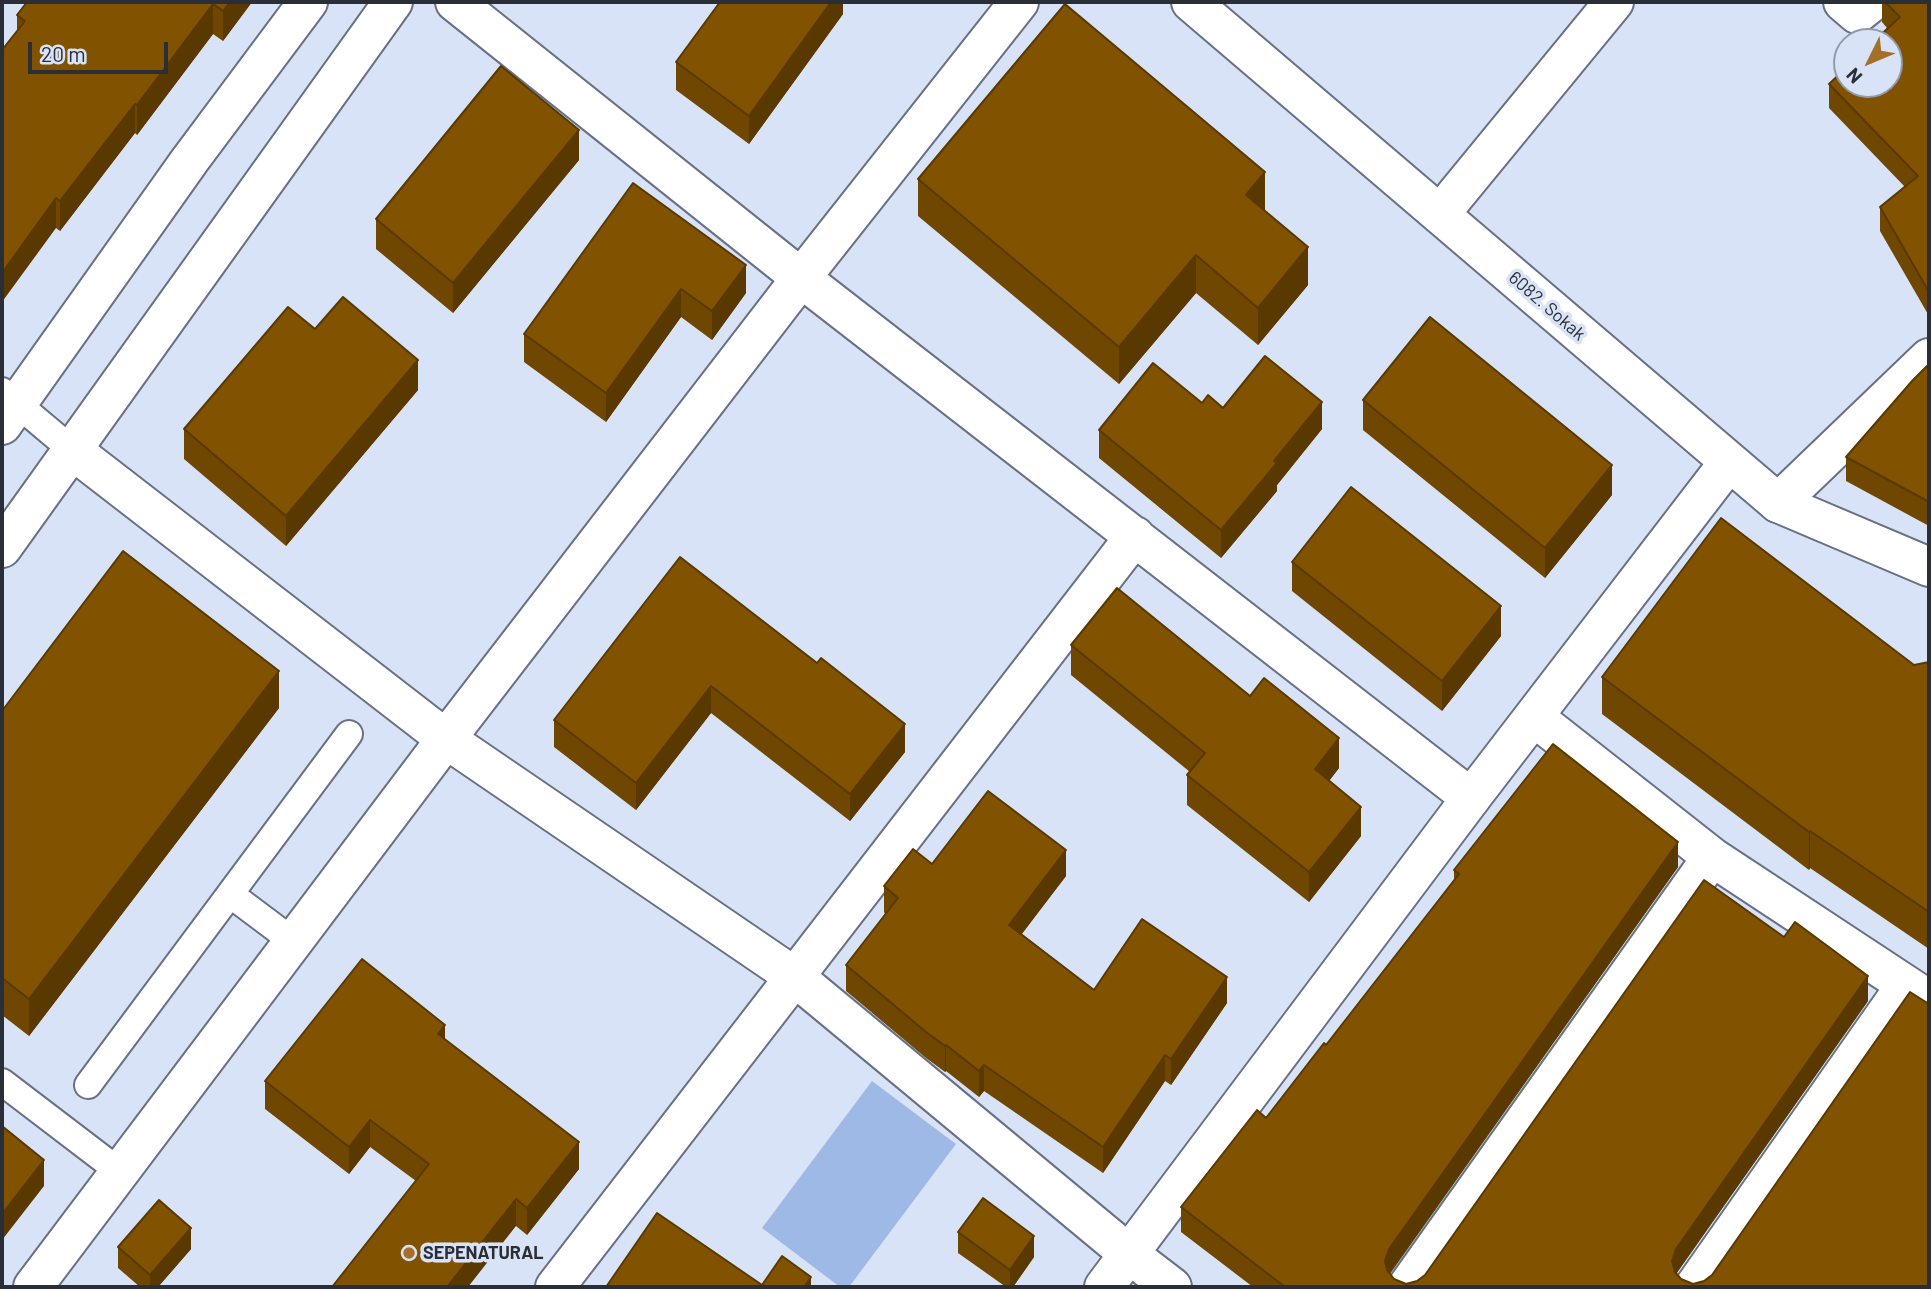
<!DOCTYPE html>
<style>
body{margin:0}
#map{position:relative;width:1931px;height:1289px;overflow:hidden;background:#d8e3f7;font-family:Barlow,sans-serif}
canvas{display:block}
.frame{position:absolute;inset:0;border:4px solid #2a2e36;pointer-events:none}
.north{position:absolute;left:1833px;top:28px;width:70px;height:70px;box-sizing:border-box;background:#d8e3f7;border:2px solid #929baa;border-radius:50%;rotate:227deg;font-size:19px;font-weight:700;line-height:28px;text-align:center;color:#2a2e36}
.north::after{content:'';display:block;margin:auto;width:24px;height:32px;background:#a47028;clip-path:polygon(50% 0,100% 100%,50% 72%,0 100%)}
.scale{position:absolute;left:28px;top:42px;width:140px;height:32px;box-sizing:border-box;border:4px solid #2a2e36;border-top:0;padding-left:9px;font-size:21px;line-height:24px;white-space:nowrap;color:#2a2e36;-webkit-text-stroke:5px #d8e3f7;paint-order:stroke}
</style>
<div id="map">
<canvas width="1931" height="1289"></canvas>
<div class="frame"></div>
<div class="north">N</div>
<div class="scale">20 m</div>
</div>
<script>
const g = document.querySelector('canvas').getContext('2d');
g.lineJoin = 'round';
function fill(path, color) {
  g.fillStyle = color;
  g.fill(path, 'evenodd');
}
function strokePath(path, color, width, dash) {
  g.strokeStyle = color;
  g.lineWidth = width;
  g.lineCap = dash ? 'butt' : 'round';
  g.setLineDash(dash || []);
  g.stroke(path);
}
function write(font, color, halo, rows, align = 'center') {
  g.font = font + ' Barlow,sans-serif';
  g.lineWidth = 7;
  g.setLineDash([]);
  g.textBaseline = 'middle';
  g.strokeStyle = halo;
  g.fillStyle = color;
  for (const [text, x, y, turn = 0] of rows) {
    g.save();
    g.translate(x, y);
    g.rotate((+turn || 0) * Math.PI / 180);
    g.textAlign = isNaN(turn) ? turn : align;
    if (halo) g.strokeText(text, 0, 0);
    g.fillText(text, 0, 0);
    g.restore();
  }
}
const green = new Path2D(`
 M872 1081 956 1144 849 1287H840L762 1228Z`);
const lane = new Path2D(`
 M2 391 71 449
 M230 894 294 942
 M2 1082 120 1172
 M88 1085 349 734`);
const street = new Path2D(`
 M455 2 801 278 1471 798
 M1843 2 1857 14 1872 2
 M1440 214 1614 2
 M71 449 446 739 795 977 1129 1254 1172 1287
 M1778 503 1929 358
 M1534 717 1712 857 1929 1000
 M33 1287 446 739 801 278 1019 2
 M555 1287 1135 536
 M1407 1287 1712 857
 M1694 1287 1906 985`);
const secondary = new Path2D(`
 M1191 2 1778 503 1929 567
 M2 425 190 160 308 2
 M2 548 393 2
 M1104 1287 1471 798 1729 462`);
const wall = new Path2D(`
 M27 2H252L223 41 213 34 137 135 135 133 60 231 56 228 17 30V15Z
 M843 2V14L749 144 676 90V62Z
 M1882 2H1929V316L1880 231V207L1905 187 1829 108V84L1887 28 1882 22Z
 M579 160 453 313 376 249V219Z
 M918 179 1265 210 1308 285 1258 345 1196 293 1119 384 918 216Z
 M633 183 746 293 712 340 681 317 606 422 524 362V334Z
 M1929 364V526L1846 481V457Z
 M418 390 286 546 184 459V429Z
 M1363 400 1612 495 1545 578 1363 430Z
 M1202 403 1322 429 1277 485V491L1221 558 1099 458V430Z
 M680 557 905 752 850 821 711 713 636 810 554 747V720Z
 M1292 562 1501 636 1442 711 1292 591Z
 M1071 645 1339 768 1329 781 1361 836 1309 902 1187 805V775L1190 772 1071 675Z
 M1929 662V949L1810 868 1809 870 1602 714V677L1914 665Z
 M279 708 29 1036 2 1015V711Z
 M932 864 1066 876 1022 934 1094 990 1227 1003 1171 1085 1165 1081 1103 1173 984 1091 979 1097 946 1071 945 1072 926 1058 846 991V965L885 914 884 912V886Z
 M1678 867 1390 1274 1394 1279 1406 1284 1417 1281 1868 1001 1676 1274 1681 1279 1693 1284 1929 1287H1253L1181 1232V1207L1266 1118 1326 1045 1454 880V870Z
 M445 1039 579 1169 527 1235 516 1226 416 1181 370 1147 349 1174 265 1109V1081Z
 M958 1232 1034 1257 1013 1287H1006L958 1253Z
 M118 1247 191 1249 158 1287H140L118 1268Z`);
const shadedWall = new Path2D(`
 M230 2H252L223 41V11Z
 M831 2H843V14L749 144V116Z
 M213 4V34L137 135V105Z
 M135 104V133L60 231V201Z
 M579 130V160L453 313V283Z
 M1265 172V210L1246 232V195Z
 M56 198V228L2 302V273Z
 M1308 247V285L1258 345V308Z
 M1196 255V293L1119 384V347Z
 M746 265V293L712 340V311Z
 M681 289V317L606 422V393Z
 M418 360V390L286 546V516Z
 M1322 402V429L1277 485V491L1221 558V530L1274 461Z
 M1612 465V495L1545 578V548Z
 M1501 606V636L1442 711V681Z
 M279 671V708L29 1036V999Z
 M711 686V713L636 810V783Z
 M905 724V752L850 821V794Z
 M1339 738V768L1315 799V769Z
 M1361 807V836L1309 902V872Z
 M1810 831V868L1809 870V832Z
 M1678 842V867L1389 1274 1385 1286V1261L1389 1249Z
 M1066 850V876L1009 950V925Z
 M1868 976V1001L1676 1274 1672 1286V1261L1676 1249Z
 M1227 977V1003L1171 1085V1059Z
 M445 1025V1052L438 1034Z
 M946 1045V1071L945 1072V1046Z
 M1165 1055V1081L1103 1173V1147Z
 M984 1065V1091L979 1097V1071Z
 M370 1120V1147L349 1174V1147Z
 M579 1142V1169L527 1235V1208Z
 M44 1160V1186L2 1240V1214Z
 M516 1199V1226L468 1287H447Z
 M191 1228V1249L158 1287H150V1275Z
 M1034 1236V1257L1013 1287H1010V1270Z
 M811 1277V1287H804Z`);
const building = new Path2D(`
 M27 2H230L223 11 213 4 137 105 135 104 60 201 56 198 2 273V50L25 21 17 15Z
 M720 2H831L749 116 676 62Z
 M1885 2H1929V292L1880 207 1918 176 1829 84 1847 67V84H1889V42H1873L1900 17Z
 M1065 4 1265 172 1246 195 1308 247 1258 308 1196 255 1119 347 918 179Z
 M501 66 579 130 453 283 376 219Z
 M633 183 746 265 712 311 681 289 606 393 524 334Z
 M343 297 418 360 286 516 184 429 288 307 315 329Z
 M1430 317 1612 465 1545 548 1363 400Z
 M1265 356 1322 402 1274 461 1277 463 1221 530 1099 430 1153 363 1202 403 1208 395 1223 408Z
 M1929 364V502L1846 457 1913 380Z
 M1351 487 1501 606 1442 681 1292 562Z
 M1721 518 1914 665 1929 662V912L1810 831 1809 832 1602 677Z
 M123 551 279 671 29 999 2 978V711Z
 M680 557 817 663 821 658 905 724 850 794 711 686 636 783 554 720Z
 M1117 588 1250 696 1264 678 1339 738 1315 769 1361 807 1309 872 1187 775 1205 753 1071 645Z
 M1553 744 1678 842 1389 1249 1385 1261 1387 1270 1394 1279 1406 1284 1417 1281 1425 1275 1704 880 1784 937 1795 922 1868 976 1676 1249 1672 1261 1675 1272 1681 1279 1693 1284 1704 1281 1712 1275 1910 992 1929 1004V1287H1285L1181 1207 1257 1110 1266 1118 1324 1043 1326 1045 1459 874 1454 870Z
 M988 791 1066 850 1009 925 1094 990 1142 919 1227 977 1171 1059 1165 1055 1103 1147 984 1065 979 1071 946 1045 945 1046 926 1032 846 965 898 898 884 886 913 849 932 864Z
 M362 959 445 1025 438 1034 579 1142 527 1208 516 1199 447 1287H332L429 1164 370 1120 349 1147 265 1081Z
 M2 1126 44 1160 2 1214Z
 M983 1198 1034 1236 1010 1270 958 1232Z
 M159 1200 191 1228 150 1275 118 1247Z
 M657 1213 762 1285 782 1256 811 1277 804 1287H606Z`);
const markers = [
 [409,1253,7,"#a47028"]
];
const streetNames = [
 ["6082. Sokak",1547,306,41]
];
const poiNames = [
 ["SEPENATURAL",423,1253]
];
fill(green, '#9fb9e6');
strokePath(lane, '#687183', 30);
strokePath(street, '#687183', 42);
strokePath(secondary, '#687183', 42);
strokePath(lane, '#fff', 26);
strokePath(street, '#fff', 38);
strokePath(secondary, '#fff', 38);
fill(wall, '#6f4700');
fill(shadedWall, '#5a3900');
fill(building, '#815200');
strokePath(building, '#5a3900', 2);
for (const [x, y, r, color] of markers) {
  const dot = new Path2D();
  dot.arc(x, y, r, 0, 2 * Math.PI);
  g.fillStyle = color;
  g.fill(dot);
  strokePath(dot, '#d8e3f7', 2.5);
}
write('18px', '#2a2e36', '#d8e3f7', streetNames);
write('bold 18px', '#2a2e36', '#d8e3f7', poiNames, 'left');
</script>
